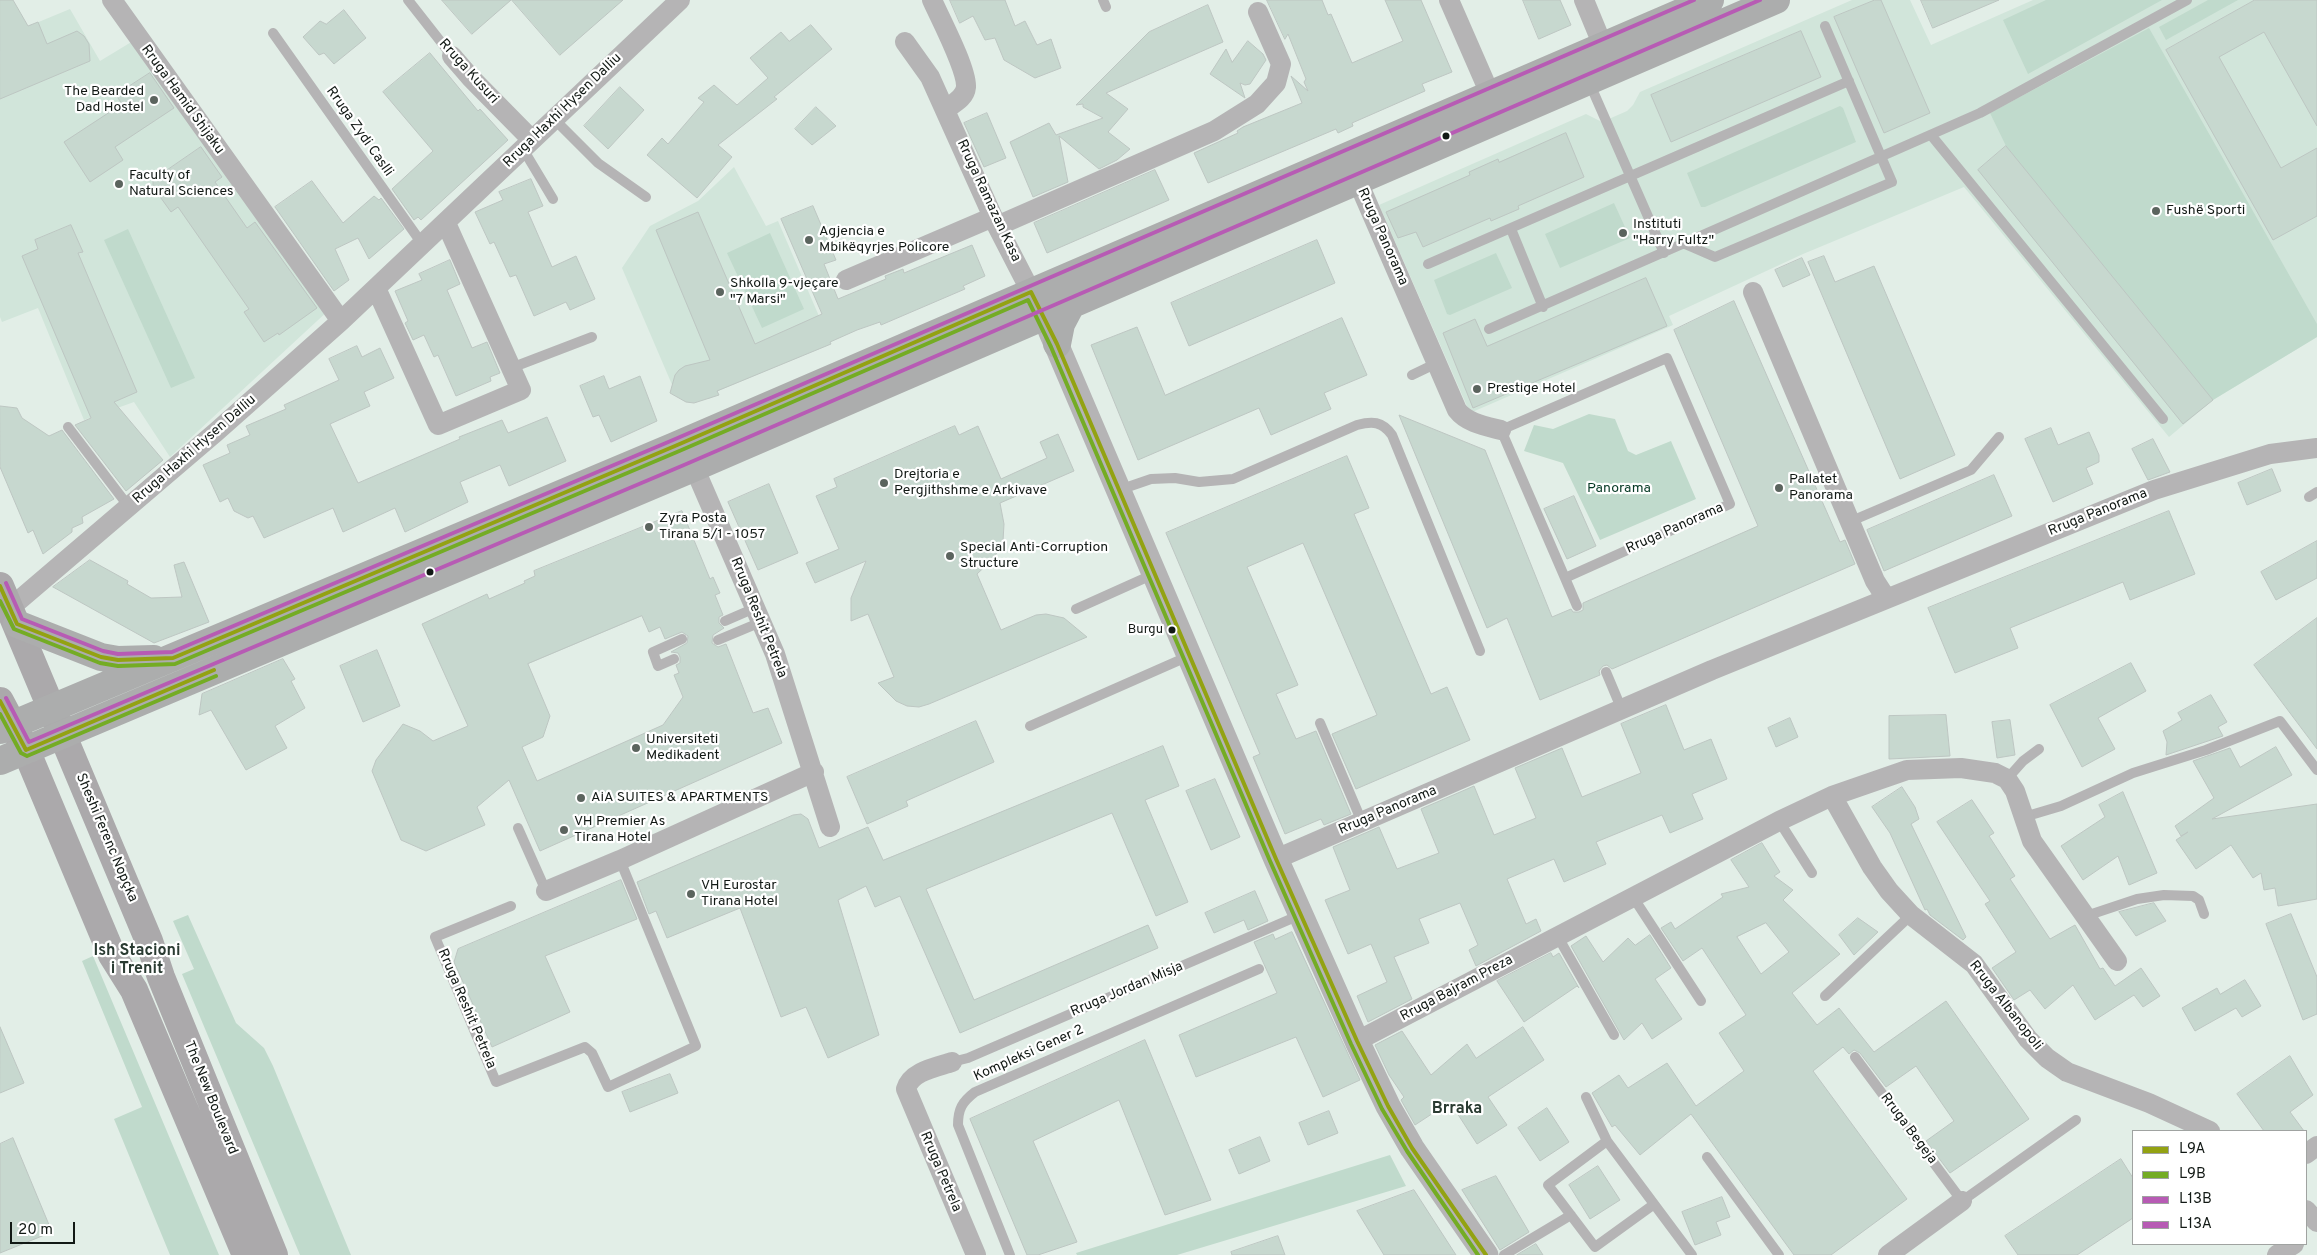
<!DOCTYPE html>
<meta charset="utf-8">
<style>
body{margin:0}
#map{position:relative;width:2317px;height:1255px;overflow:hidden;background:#e2eee7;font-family:Overpass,sans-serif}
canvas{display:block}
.legend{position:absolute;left:2132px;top:1130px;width:175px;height:115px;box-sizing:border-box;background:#fff;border:1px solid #a0a3a1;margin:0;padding:6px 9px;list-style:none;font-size:15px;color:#121915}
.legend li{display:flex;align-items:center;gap:10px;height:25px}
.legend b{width:25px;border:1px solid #a0a3a1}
.scale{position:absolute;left:10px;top:1222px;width:65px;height:22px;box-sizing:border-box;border:2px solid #121915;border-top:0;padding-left:6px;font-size:15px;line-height:18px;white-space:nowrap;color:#121915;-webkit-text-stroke:4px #fff;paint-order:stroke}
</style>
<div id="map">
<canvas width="2317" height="1255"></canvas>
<ul class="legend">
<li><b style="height:6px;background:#93a212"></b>L9A</li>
<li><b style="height:6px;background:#74ac24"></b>L9B</li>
<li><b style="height:6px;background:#b75bb4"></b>L13B</li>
<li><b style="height:6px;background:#b75bb4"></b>L13A</li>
</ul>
<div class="scale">20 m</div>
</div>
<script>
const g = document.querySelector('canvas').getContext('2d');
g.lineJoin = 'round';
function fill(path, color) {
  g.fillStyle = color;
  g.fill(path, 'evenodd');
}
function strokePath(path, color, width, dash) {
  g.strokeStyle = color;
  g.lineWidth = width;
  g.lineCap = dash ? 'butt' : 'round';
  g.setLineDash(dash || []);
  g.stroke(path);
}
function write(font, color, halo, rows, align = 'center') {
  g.font = font + ' Overpass,sans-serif';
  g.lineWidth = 4.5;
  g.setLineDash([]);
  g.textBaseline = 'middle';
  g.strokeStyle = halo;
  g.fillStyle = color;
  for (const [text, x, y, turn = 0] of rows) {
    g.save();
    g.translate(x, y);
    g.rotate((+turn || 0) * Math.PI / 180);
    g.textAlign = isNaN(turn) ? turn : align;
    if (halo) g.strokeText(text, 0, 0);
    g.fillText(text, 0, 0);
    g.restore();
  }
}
const built = new Path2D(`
 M1852 0H1910L1931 45 2033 0H2317V337L2213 400 2169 437 1964 187 1803 254 1669 316 1673 325 1470 413 1379 205 1586 114 1602 122 1627 111 1633 105 1640 92Z
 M70 9 100 61 133 41 330 309 170 457 134 402 84 420 38 308 2 322 0 317V38Z
 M734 167 766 226 778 221 831 344 718 391V394L709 399 676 394 622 268 650 226 698 201Z`);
const green = new Path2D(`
 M2046 0H2162L2028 74 2003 20Z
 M2208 0H2238L2166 40 2159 27Z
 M2149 28 2317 324V337L2213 400 2006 146 1990 113Z
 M1840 106 1843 108 1856 142 1705 207H1701L1687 173Z
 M1614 203 1630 238 1560 268 1545 234Z
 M128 229 195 378 171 388 104 240Z
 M770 233 804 309 762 328 727 253Z
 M1496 253 1512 288 1450 315 1447 314 1434 280Z
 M1589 414 1615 419 1628 451 1636 455 1671 441 1696 499 1600 540 1563 463 1524 451 1534 425 1553 429Z
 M188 915 236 1023 264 1048 273 1066 351 1255H300L182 974 194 969 173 921Z
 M93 956 219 1255H170L114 1119 142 1107 82 961Z
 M1390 1155 1406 1186 1177 1255H1077L1076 1253Z`);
const building = new Path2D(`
 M0 0H13L28 26 38 22 47 44 77 31 84 36 89 44 90 61 0 99Z
 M442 0H511L472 34Z
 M512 0H623L560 55Z
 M950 0H1005L1015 26 1025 21 1037 45 1051 39 1061 68 1035 78 1004 60 995 38 985 40 973 16 960 23Z
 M1267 0H1322L1328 15 1331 14 1352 63 1403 41 1385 0H1421L1452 72 1422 84 1425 91 1352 123 1353 126 1338 133 1336 129 1208 183 1194 153 1238 133 1237 131 1243 127 1302 103 1291 76 1308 91 1304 82 1306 79 1288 34 1285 39Z
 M1523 0H1560L1571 25 1539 39Z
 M1875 0H1881L1930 113 1884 133 1834 17Z
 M1921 0H1999L1933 28Z
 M2255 0H2317V126L2264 32 2219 57 2281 168 2317 148V216L2273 240 2166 50Z
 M1208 5 1223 42 1106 93 1128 109 1108 132 1130 149 1117 160 1099 169 1059 136 1068 182 1033 197 1010 142 1049 123 1056 135 1103 118 1083 107V104L1076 105 1149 32Z
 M344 10 366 38 334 64 324 53 319 55 303 37 320 21 326 24Z
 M811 25 832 49 774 97 777 99 718 145 732 157 697 198 647 155 662 138 668 144 704 102 698 98 714 85 737 105 768 78 750 58 781 32 789 41Z
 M1801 31 1821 77 1671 142 1651 95Z
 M1248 41 1263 54 1266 60 1250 84 1245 85 1240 83 1245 98 1210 74 1226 49 1232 62Z
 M430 53 478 111 480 109 508 140 421 220 418 217 414 220 392 189 433 151 383 92Z
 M150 73 174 108 115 147 123 160 90 182 64 142 122 104 116 95Z
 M620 87 644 110 608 149 584 126Z
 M816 107 836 126 812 145 795 129Z
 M987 113 1006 158 984 167 964 123Z
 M1566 133 1584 177 1518 206 1519 209 1491 221 1490 218 1423 247 1416 232 1398 238 1386 212 1470 175 1469 172 1498 159 1499 162Z
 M2006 146 2213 400 2183 424 1978 170Z
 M201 147 222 177 215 182 247 228 255 222 317 308 279 335 278 333 264 342 244 312 249 309 178 207 171 212 153 187V180Z
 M1155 170 1169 200 1047 253 1034 223Z
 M531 179 543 206 528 212 552 267 576 256 595 299 570 310 566 302 534 316 516 275 510 277 494 242 490 244 475 212 503 200 499 192Z
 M312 181 343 223 374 196 379 200 381 198 404 229 369 259 358 238 335 249 349 280 334 291 275 207Z
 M813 206 836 260 824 264 838 299 886 279 885 276 903 269 904 273 972 245 985 276 963 286 965 289 881 325 880 322 857 330 830 342 831 344 717 391 719 395 694 403 686 402 670 393 675 375 679 370 685 366 710 360 656 230 698 212 755 344 822 314 781 219Z
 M71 225 83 252 78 253 137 392 114 402 163 460 126 491 75 425 91 418 22 256 38 249 35 240Z
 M1317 240 1335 283 1189 346 1171 303Z
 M1824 256 1835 282 1874 266 1955 455 1900 479 1808 262Z
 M1802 258 1810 275 1783 287 1775 270Z
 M450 260 460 284 447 290 472 348 487 342 500 373 490 377 491 381 456 396 438 355 434 357 424 335 413 340 405 323 408 321 395 291 422 280 419 274Z
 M1646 278 1667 326 1473 408 1443 333 1475 319 1487 346Z
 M1734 301 1840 542 1845 540 1855 564 1612 669 1607 665 1603 666 1599 671 1600 675 1540 700 1507 618 1487 628 1399 415 1485 450 1552 617 1571 609 1573 612H1579L1583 610V603L1758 526 1674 330Z
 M1342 318 1367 375 1324 393 1331 409 1271 435 1259 408 1138 460 1091 345 1137 327 1165 395Z
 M357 346 362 357 380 348 394 378 364 392 370 406 330 424 358 483 460 439 459 437 502 420 508 433 547 417 566 461 509 486 500 465 460 482 468 502 405 532 395 508 343 532 333 508 264 538 253 516 248 518 234 511 228 498 220 502 203 465 230 453 227 445 250 435 246 426 286 409 284 405 339 380 329 359Z
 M604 376 609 389 640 376 657 421 611 442 599 415 593 417 580 386Z
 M0 406 17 408 22 418 49 436 62 430 114 499 82 517 83 523 72 528V532L43 554 33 530 28 533 0 467Z
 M955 426 959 435 978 426 1001 479 1047 458 1040 442 1058 434 1074 471 1000 503 1004 524 1003 541 994 558 977 574 1001 630 1036 615 1046 614 1064 618 1087 637 929 704 919 707 907 706 896 701 878 683 894 677 868 614 851 621V598L866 561 815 583 806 563 839 549 816 496 837 487 834 479Z
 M2051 428 2058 445 2089 432 2099 455V462L2086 468 2093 484 2053 502 2025 439Z
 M2153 439 2170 472 2148 480 2132 449Z
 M1347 456 1369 508 1354 514 1431 694 1447 687 1470 740 1356 789 1332 734 1377 715 1303 543 1247 567 1298 685 1276 694 1296 739 1316 731 1351 814 1324 825 1321 819 1285 834 1253 757 1260 754 1166 533Z
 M2272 469 2281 491 2247 505 2238 483Z
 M1994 475 2012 516 1884 571 1867 530Z
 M769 484 798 553 758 570 728 502Z
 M1574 496 1596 546 1567 559 1544 509Z
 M682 511 710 579 713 577 720 593 715 595 723 615 719 617V623L724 628 713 635 712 643 718 647 726 644 753 713 768 708 782 743 540 851 509 780 477 807 485 825 426 851 401 840 372 771 376 760 403 724 420 731 433 741 468 726 422 624 487 594 489 599 525 583 524 581 535 576 534 571ZM642 616 649 632 660 627 665 639 682 632 688 636 687 643 671 652 678 653 680 657V663L676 665 679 673 674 675 683 697 663 725 537 781 522 747 543 737 550 716 528 664Z
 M2169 511 2195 574 2130 600 2123 582 2010 628 2018 648 1955 673 1928 608Z
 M2317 541V578L2276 600 2261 572Z
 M90 560 128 581 127 584 151 598 182 597 174 565 184 562 209 622 154 643 53 587Z
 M2317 618V749L2254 665Z
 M377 650 400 706 363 722 340 666Z
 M283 659 295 679 291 681 305 708 275 726 287 748 246 770 211 710 199 715 202 694Z
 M2131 663 2146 691 2098 718 2115 749 2082 767 2050 705Z
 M2211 695 2227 722 2218 727 2223 736 2166 755 2167 742 2163 731 2182 720 2178 713Z
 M1666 705 1684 750 1711 739 1727 779 1692 794 1703 819 1670 833 1662 815 1596 842 1606 864 1564 882 1554 859 1507 879 1526 924 1536 919 1541 931 1476 966 1469 950 1478 945 1460 903 1419 919 1429 943 1394 957 1412 999 1368 1022 1357 996 1387 982 1371 944 1348 954 1325 900 1350 890 1333 847 1379 827 1397 869 1439 853 1421 809 1474 786 1494 835 1536 818 1515 768 1562 748 1582 797 1641 773 1621 724Z
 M1946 715 1950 756 1889 759V716Z
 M1790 718 1798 737 1776 747 1768 728Z
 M2010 720 2015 755 1997 758 1992 722Z
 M976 721 994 762 906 801 908 806 867 824 847 777Z
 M1163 746 1179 786 1145 800 1188 902 1156 916 1112 813 926 889 974 1000 1148 925 1158 948 960 1033 900 896 875 907 866 886 838 900 879 1035 828 1058 806 1007 781 1017 740 908 667 938 656 911 649 914 637 882 793 815 801 814 808 819 819 848 868 827 883 860Z
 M2276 747 2292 775 2212 819 2317 804V899L2278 906 2275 888 2264 890 2261 873 2253 878 2231 845 2196 869 2176 840 2188 832 2181 836 2175 826 2214 798 2193 761 2230 748 2240 767Z
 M1215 779 1240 837 1211 850 1186 791Z
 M1902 787 1915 807 1919 819 1911 824 1966 937 1963 940 1930 915 1927 909 1925 910 1890 833 1872 807Z
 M2123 792 2157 873 2129 885 2118 856 2083 880 2061 846 2105 817 2099 805Z
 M1972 800 1994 833 1989 836 2015 876 2010 879 2050 939 2075 925 2100 969 2103 968 2115 986 2141 968 2160 996 2143 1007 2134 995 2095 1020 2073 985 2045 1009 2030 990 2014 1000 1992 968 2016 952 1985 904 1990 901 1937 822Z
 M1762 843 1780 872 1774 876 1793 890 1783 900 1840 954 1792 993 1817 1025 1839 1008 1874 1052 1946 1001 2029 1119 1950 1173 1926 1141 1954 1121 1916 1066 1886 1087 1860 1053 1854 1050 1849 1054 1843 1047 1813 1071 1907 1199 1831 1255H1794L1691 1114 1640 1155 1615 1125 1612 1127 1592 1093 1619 1075 1628 1088 1667 1063 1696 1106 1744 1071 1719 1033 1746 1015 1702 948 1683 961 1661 928 1671 922 1675 929 1723 897 1721 894 1749 887 1731 860ZM1766 923 1789 952 1761 974 1737 937Z
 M621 880 637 919 545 956 570 1012 492 1047 454 962 458 949Z
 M1255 891 1268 921 1248 930 1244 920 1214 933 1205 913Z
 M2154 903 2166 921 2136 936 2119 912Z
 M2291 914 2317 977V1014L2303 1020 2266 924Z
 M1858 918 1878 932 1854 955 1839 935Z
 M1292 932 1360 1080 1323 1097 1296 1037 1196 1077 1179 1035 1277 993 1254 942 1273 934 1275 939Z
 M1650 935 1671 968 1655 979 1682 1019 1652 1039 1642 1023 1624 1040 1571 946 1586 936 1603 962 1628 938 1635 945Z
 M1551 953 1553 957 1559 953 1579 988 1577 986 1524 1022 1497 981Z
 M2245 980 2261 1006 2242 1017 2236 1008 2195 1031 2182 1008 2217 988 2220 994Z
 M0 1027 24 1083 0 1093Z
 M1523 1027 1544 1060 1488 1097 1507 1125 1477 1144 1450 1102 1415 1125 1401 1100 1404 1097 1389 1075 1375 1045 1402 1031 1431 1075 1467 1044 1476 1058Z
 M1145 1040 1211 1200 1165 1215 1119 1100 1033 1141 1077 1242 1038 1255H1027L970 1119Z
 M2290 1056 2313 1095 2290 1112 2304 1131H2264L2237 1094Z
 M670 1074 678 1093 630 1112 622 1092Z
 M1547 1108 1569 1142 1540 1161 1518 1128Z
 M1329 1111 1338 1133 1308 1145 1299 1123Z
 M1260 1137 1270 1161 1239 1174 1229 1150Z
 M13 1138 52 1232 0 1253V1144Z
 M2121 1159 2133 1178V1218L2077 1255H2018L2005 1236Z
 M1598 1166 1620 1200 1590 1219 1569 1185Z
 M1496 1176 1529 1232 1500 1250 1462 1190Z
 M1414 1190 1456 1255H1384L1357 1211Z
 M1722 1197 1730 1217 1716 1222 1721 1235 1695 1245 1682 1212Z
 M1278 1236 1285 1255H1232L1231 1252Z
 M1536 1244 1543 1255H1517Z`);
const service = new Path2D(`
 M408 0 452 56
 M1103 0 1106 7
 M273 33 423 245
 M1589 82 1664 253
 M554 119 598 163 646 197
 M1931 135 2163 419
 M523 149 553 199
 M1511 229 1543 307
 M1685 244 1715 257 1892 182 1825 26
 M1428 264 1849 81
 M1489 329 1980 113 2187 0
 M1667 358 1730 504 1565 578 1501 430Z
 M511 368 592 337
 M1412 375 1437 363
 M68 427 129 507
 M1119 490 1151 479 1175 478 1199 482 1233 479 1357 425C1372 421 1382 421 1392 435L1480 651
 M2309 497 2317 492
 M1849 522 1971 470 1999 437
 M1565 578 1577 606
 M1076 609 1154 574
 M725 621 755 608
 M718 640 761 622
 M674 659 658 666 653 652 682 639
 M1606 672 1622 710
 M1320 723 1362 822
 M1030 726 1189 656
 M2007 779 2023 761 2039 749
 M2024 817 2061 806 2133 773 2206 750 2280 721 2317 770
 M1779 821 1812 873
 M518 828 546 891
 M1633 897 1701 1001
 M511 906 435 937 496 1082 585 1047 592 1053 608 1087 696 1046 620 860
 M2086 916 2137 899 2164 895 2193 896 2199 900 2204 914
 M1558 937 1614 1035
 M1825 996 1911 915
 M1855 1057 1962 1201 2076 1120
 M952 1062 968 1058 1300 915
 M1586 1097 1607 1141 1548 1185 1595 1247 1653 1205
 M1607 1141 1692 1255
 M1707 1157 1779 1255
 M1010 1255 958 1125C958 1109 962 1102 975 1092L1259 969
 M1504 1255 1571 1215`);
const minor = new Path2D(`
 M112 0 341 321
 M932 0C940 18 967 69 966 87 965 98 954 103 946 109
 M1449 0 1490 94
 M1584 0 1603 46
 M905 42 930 77 997 226 1031 292
 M452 56 471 78 532 140
 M1352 168 1457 410C1467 423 1485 426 1501 430
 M997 226 1214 131 1257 104 1276 83 1281 64 1258 12
 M846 280 993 217
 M376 288 438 425 521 390 446 223
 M1753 292 1875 581 1886 598
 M694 467 775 654 830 827
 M10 608 216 432 341 321 680 0
 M1832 796 1872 867 1889 891 1911 915 1974 964 2028 1039 2047 1058 2067 1072 2149 1103 2210 1131
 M1276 859 1712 670 2154 490 2270 454 2317 448
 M546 891 620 860 814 772
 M1357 1041 1779 821 1832 796 1907 770 1961 768 1995 773 2007 779 2015 791 2032 841 2117 961
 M952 1062C937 1067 911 1071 906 1089L976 1255
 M2306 1154 2317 1146
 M2306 1210 2317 1222
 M1888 1255 1962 1201
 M2277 1255 2294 1244`);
const tertiary = new Path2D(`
 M1048 325 1276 859 1357 1041 1388 1106 1412 1148 1486 1255`);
const secondary = new Path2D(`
 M0 586 149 941 161 977 274 1255
 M0 701 26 750 112 955 134 990 246 1255`);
const primary = new Path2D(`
 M1057 344 1061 324 1071 305
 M17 624 101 657 118 660 154 659
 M0 730 675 446 1710 0
 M0 761 686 471 1776 0`);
const bus1 = new Path2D(`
 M0 586 17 624 101 657 118 660 173 658 675 446 1031 292 1057 344 1276 859 1357 1041 1388 1106 1412 1148 1486 1255
 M0 701 26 750 214 670`);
const bus2 = new Path2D(`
 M0 601 14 629 100 663 118 666 175 664 677 452 1028 300 1051 347 1270 861 1351 1044 1382 1109 1407 1151 1478 1255
 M0 714 21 753 27 756 216 676`);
const bus3 = new Path2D(`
 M6 698 29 742 684 465 1760 0`);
const bus4 = new Path2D(`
 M6 583 22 619 103 651 118 654 172 652 673 440 1694 0`);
const markers = [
 [154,100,5,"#5b645e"],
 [1446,136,4.5,"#121915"],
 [119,184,5,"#5b645e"],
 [2156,211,5,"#5b645e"],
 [1623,233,5,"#5b645e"],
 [809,240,5,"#5b645e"],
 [720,292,5,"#5b645e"],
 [1477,389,5,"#5b645e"],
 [884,483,5,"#5b645e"],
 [1779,488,5,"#5b645e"],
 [649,527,5,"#5b645e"],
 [950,556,5,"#5b645e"],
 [430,572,4.5,"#121915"],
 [1172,630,4.5,"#121915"],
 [636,748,5,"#5b645e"],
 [581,798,5,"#5b645e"],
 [564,830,5,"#5b645e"],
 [691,894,5,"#5b645e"]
];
const busNames = [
 ["Burgu",1163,630]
];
const streetNames = [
 ["Rruga Kusuri",468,72,48],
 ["Rruga Hamid Shijaku",182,100,54],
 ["Rruga Haxhi Hysen Dalliu",563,111,-44],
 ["Rruga Zydi Caslli",359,132,55],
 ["Rruga Ramazan Kasa",988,201,65],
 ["Rruga Panorama",1382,237,66],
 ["Rruga Haxhi Hysen Dalliu",195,450,-41],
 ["Rruga Panorama",2098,513,-22],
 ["Rruga Panorama",1675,529,-24],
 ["Rruga Reshit Petrela",758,618,68],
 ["Rruga Panorama",1388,811,-23],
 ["Sheshi Ferenc Nopçka",106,838,67],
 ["Rruga Bajram Preza",1457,989,-28],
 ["Rruga Jordan Misja",1127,990,-23],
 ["Rruga Albanopoli",2005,1006,52],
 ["Rruga Reshit Petrela",466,1009,67],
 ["Kompleksi Gener 2",1029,1054,-24],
 ["The New Boulevard",210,1098,68],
 ["Rruga Begeja",1908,1129,53],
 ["Rruga Petrela",940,1172,67]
];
const poiNames = [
 ["The Bearded",144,92,"right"],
 ["Dad Hostel",144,108,"right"],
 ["Faculty of",129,176],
 ["Natural Sciences",129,192],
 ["Fushë Sporti",2166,211],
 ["Instituti",1633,225],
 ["\"Harry Fultz\"",1633,241],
 ["Agjencia e",819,232],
 ["Mbikëqyrjes Policore",819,248],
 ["Shkolla 9-vjeçare",730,284],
 ["\"7 Marsi\"",730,300],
 ["Prestige Hotel",1487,389],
 ["Drejtoria e",894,475],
 ["Pergjithshme e Arkivave",894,491],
 ["Pallatet",1789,480],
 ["Panorama",1789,496],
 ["Zyra Posta",659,519],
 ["Tirana 5/1 - 1057",659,535],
 ["Special Anti-Corruption",960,548],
 ["Structure",960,564],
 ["Universiteti",646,740],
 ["Medikadent",646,756],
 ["AiA SUITES & APARTMENTS",591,798],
 ["VH Premier As",574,822],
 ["Tirana Hotel",574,838],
 ["VH Eurostar",701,886],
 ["Tirana Hotel",701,902]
];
const parkNames = [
 ["Panorama",1619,489]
];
const quarterNames = [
 ["Ish Stacioni",137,952],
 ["i Trenit",137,970],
 ["Brraka",1457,1110]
];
fill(built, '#d1e5da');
fill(green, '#c0dacc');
fill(building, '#c7d8cf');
strokePath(building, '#bdc6c2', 1);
strokePath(service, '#b5b4b5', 10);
strokePath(minor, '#b5b4b5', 20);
strokePath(tertiary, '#b5b4b5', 25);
strokePath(secondary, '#aba9ab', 28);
strokePath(primary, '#acadad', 28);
strokePath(bus1, '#93a212', 4);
strokePath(bus2, '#74ac24', 4);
strokePath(bus3, '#b75bb4', 4);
strokePath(bus4, '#b75bb4', 4);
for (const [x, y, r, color] of markers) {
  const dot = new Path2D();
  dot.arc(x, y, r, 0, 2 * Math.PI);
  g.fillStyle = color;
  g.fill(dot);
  strokePath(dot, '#fff', 2);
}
write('13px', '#121915', '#fff', busNames, 'right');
write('14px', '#121915', '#fff', streetNames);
write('14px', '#121915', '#fff', poiNames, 'left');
write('14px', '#053924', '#fff', parkNames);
write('bold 16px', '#2a3b32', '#fff', quarterNames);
</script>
